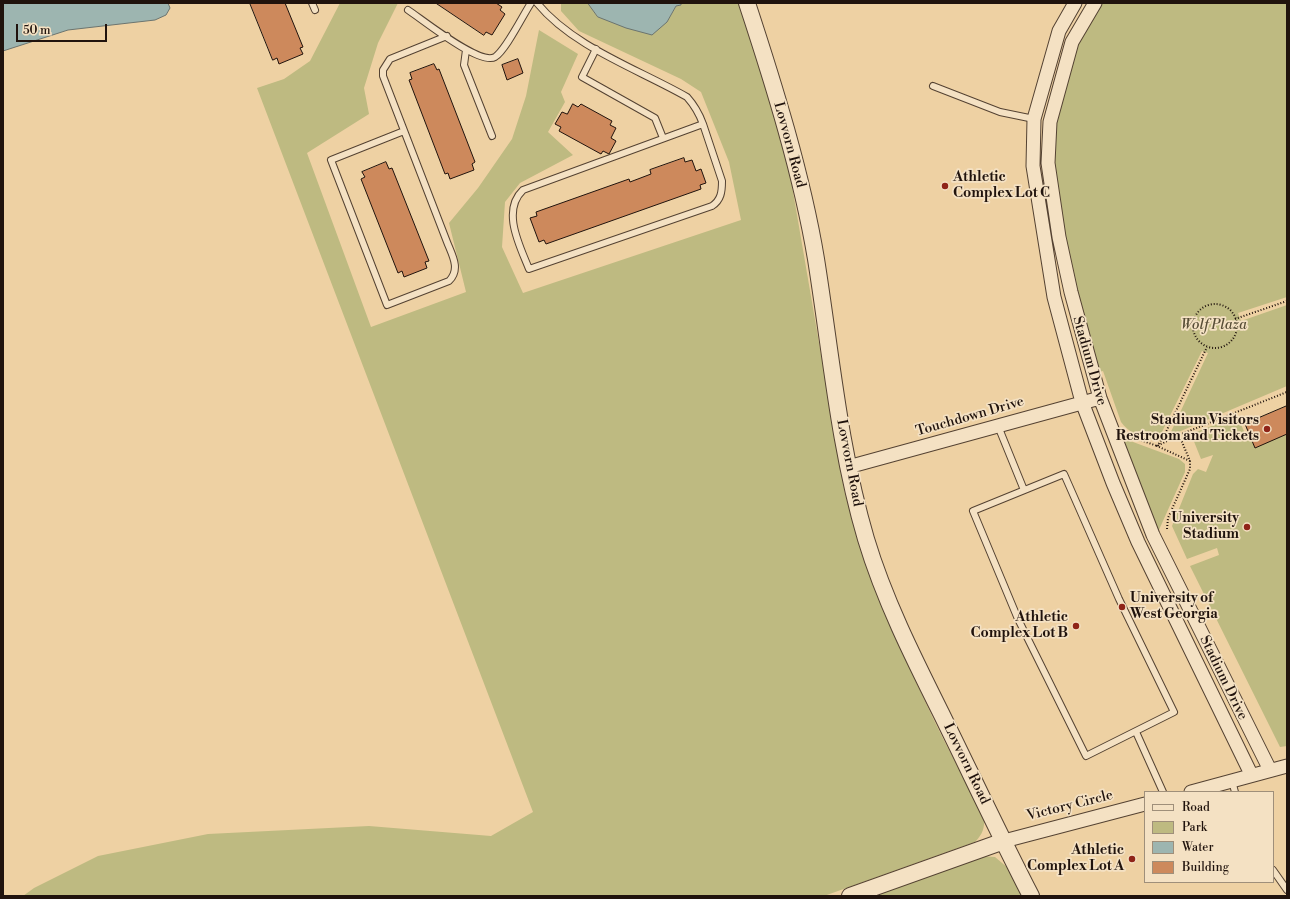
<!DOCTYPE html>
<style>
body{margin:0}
#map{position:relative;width:1290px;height:899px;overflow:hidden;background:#eed1a3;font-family:"Libre Bodoni",serif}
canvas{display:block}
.frame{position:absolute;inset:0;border:4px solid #20130d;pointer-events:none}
.legend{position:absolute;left:1144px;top:791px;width:130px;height:92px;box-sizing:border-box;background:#f4e1c3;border:1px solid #9f8f7a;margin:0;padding:5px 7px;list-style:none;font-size:12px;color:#20130d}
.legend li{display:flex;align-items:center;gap:8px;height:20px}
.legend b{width:20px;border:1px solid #9f8f7a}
.scale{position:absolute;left:16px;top:24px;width:91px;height:18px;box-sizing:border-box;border:2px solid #20130d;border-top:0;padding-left:5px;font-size:12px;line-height:14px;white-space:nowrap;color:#20130d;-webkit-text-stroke:3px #f4e1c3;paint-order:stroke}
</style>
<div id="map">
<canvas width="1290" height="899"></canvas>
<div class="frame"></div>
<ul class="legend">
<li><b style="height:5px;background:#f4e1c3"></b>Road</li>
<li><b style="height:11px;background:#beba81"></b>Park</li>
<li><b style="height:11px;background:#9db5b0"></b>Water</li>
<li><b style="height:11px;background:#cd895c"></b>Building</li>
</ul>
<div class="scale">50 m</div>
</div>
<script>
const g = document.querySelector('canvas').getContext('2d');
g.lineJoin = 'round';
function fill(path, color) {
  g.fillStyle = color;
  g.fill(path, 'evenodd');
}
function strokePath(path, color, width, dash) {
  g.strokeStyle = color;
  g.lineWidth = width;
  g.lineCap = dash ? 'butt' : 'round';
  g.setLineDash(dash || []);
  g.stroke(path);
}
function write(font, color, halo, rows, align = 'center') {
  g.font = font + ' "Libre Bodoni",serif';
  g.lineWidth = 3.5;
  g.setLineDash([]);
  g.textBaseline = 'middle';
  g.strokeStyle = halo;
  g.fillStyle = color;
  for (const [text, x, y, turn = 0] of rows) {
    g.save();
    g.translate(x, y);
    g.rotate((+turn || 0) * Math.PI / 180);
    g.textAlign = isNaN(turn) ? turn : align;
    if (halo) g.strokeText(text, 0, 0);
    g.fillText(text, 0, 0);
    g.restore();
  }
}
const green = new Path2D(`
 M340 3H398L378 43 364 88 369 114 307 153 371 327 466 292 449 223 478 188 512 139 526 96 539 30 578 54 561 92 565 102 548 132 573 155 520 183 505 202 502 247 523 293 741 220 729 162 701 92 681 79 579 31 561 11V3H588L598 17 667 22 676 6 681 5V3H738L755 48 786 151 845 494C877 606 928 714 984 816 985 827 983 834 975 842L824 896H23L34 888 98 856 208 834 369 826 491 836 533 812 257 88 284 79 310 61Z
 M1095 3H1287V297L1238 313 1241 321 1287 305V386L1169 436 1208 353 1202 351 1158 440C1144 441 1128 432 1121 422L1103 371 1096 373 1083 329 1053 181 1054 120 1076 41Z
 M1287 406V746L1280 747 1190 566 1219 555 1217 548 1187 559 1172 526 1193 474 1198 469 1206 472 1213 455 1201 459 1191 434 1235 417 1239 420 1247 438 1250 437 1245 424Z
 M1125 439 1179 459 1185 464V472L1158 532 1119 442Z
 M979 856 995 857 1008 868 1022 896H866Z`);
const water = new Path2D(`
 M3 3H168L170 8 166 15 155 20 68 30 3 51Z
 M588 3H681V5L676 6 667 22 652 35 626 28 598 17Z`);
const building = new Path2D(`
 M250 3H285L303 47 300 48 303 54 279 64 277 58 273 60Z
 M436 3H496L502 7 500 10 505 14 492 35 486 32 484 35Z
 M518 59 523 73 507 80 502 65Z
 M434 64 437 70 439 69 475 162 472 164 474 170 450 179 448 173 445 174 409 80 412 79 410 73Z
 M573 104 578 107 581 104 612 121 610 125 616 128 611 138 616 141 609 154 603 151 601 154 559 131 561 127 555 124 562 112 567 114Z
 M684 158 685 162 692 160 696 171 701 169 706 183 700 185 701 189 546 244 544 240 539 242 530 218 537 216 536 212 629 179 630 182 651 174 650 170Z
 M386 162 389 169 392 168 429 261 425 262 427 268 404 277 402 271 398 273 361 179 365 177 362 172Z
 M1287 406V434L1255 448 1245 424Z`);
const path = new Path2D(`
 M1193 326a22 22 0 1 1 44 0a22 22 0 1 1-44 0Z
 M1235 319 1287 301
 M1127 435 1157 446 1179 435 1287 392
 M1190 461 1157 446 1163 438 1207 347
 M1167 529 1168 518 1190 469V461L1179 435`);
const service = new Path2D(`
 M312 3 315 10
 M537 3C573 47 638 69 687 97 695 106 699 113 703 124L722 181C722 192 721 200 712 206L529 269C520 246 501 211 523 190L703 124
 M408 10C423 20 480 66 495 57 506 50 523 15 531 3
 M596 49 582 77 655 118 663 138
 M466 50 464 65 492 136
 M933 86 1000 112 1034 119
 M404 131 331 160 387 305 449 281C461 269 452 255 447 242L383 76V70L390 59 447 36
 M998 426 1024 490
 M1064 474 1119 599 1174 712 1086 756 1018 619 973 511Z
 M1136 732 1163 792
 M1232 781 1235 792
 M1273 870 1287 890`);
const minor = new Path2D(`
 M1075 3 1059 31 1034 119 1033 166 1054 297 1082 402 1113 483 1138 542 1251 774
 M1095 3 1072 42 1050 122 1048 163 1059 237 1071 292 1100 398 1153 535 1270 770
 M848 467 1100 398
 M1191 792 1287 766
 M1004 841 1145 804`);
const tertiary = new Path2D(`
 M747 3C774 85 802 175 816 259 831 353 839 448 866 539 884 599 913 657 941 713 971 774 1000 836 1031 896
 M850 896 1004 841`);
const markers = [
 [945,186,4,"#8f2418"],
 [1267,429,4,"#8f2418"],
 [1247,527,4,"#8f2418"],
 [1122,607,4,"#8f2418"],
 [1076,626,4,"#8f2418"],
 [1132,859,4,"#8f2418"]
];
const streetNames = [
 ["Lovvorn Road",789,145,75],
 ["Stadium Drive",1089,361,74],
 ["Touchdown Drive",970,417,-16],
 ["Lovvorn Road",849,463,79],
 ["Stadium Drive",1223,678,64],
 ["Lovvorn Road",966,764,64],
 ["Victory Circle",1070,806,-14]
];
const poiNames = [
 ["Athletic",953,178,"left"],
 ["Complex Lot C",953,194,"left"],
 ["Stadium Visitors",1259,421],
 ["Restroom and Tickets",1259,437],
 ["University",1239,519],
 ["Stadium",1239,535],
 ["University of",1130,599,"left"],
 ["West Georgia",1130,615,"left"],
 ["Athletic",1068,618],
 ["Complex Lot B",1068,634],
 ["Athletic",1124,851],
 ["Complex Lot A",1124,867]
];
const parkNames = [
 ["Wolf Plaza",1214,326]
];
fill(green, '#beba81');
fill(water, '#9db5b0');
strokePath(water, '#6b746f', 1);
fill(building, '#cd895c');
strokePath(building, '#20130d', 1);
strokePath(service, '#544232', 8);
strokePath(minor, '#544232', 15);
strokePath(tertiary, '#544232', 18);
strokePath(path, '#20130d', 2, [1, 2]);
strokePath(service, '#f4e1c3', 6);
strokePath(minor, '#f4e1c3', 13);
strokePath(tertiary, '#f4e1c3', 16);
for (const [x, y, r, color] of markers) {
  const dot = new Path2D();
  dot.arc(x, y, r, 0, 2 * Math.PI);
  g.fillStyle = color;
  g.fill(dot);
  strokePath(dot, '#f4e1c3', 1.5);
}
write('14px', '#20130d', '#f4e1c3', streetNames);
write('bold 14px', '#20130d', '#f4e1c3', poiNames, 'right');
write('italic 14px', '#574d36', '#f4e1c3', parkNames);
</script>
